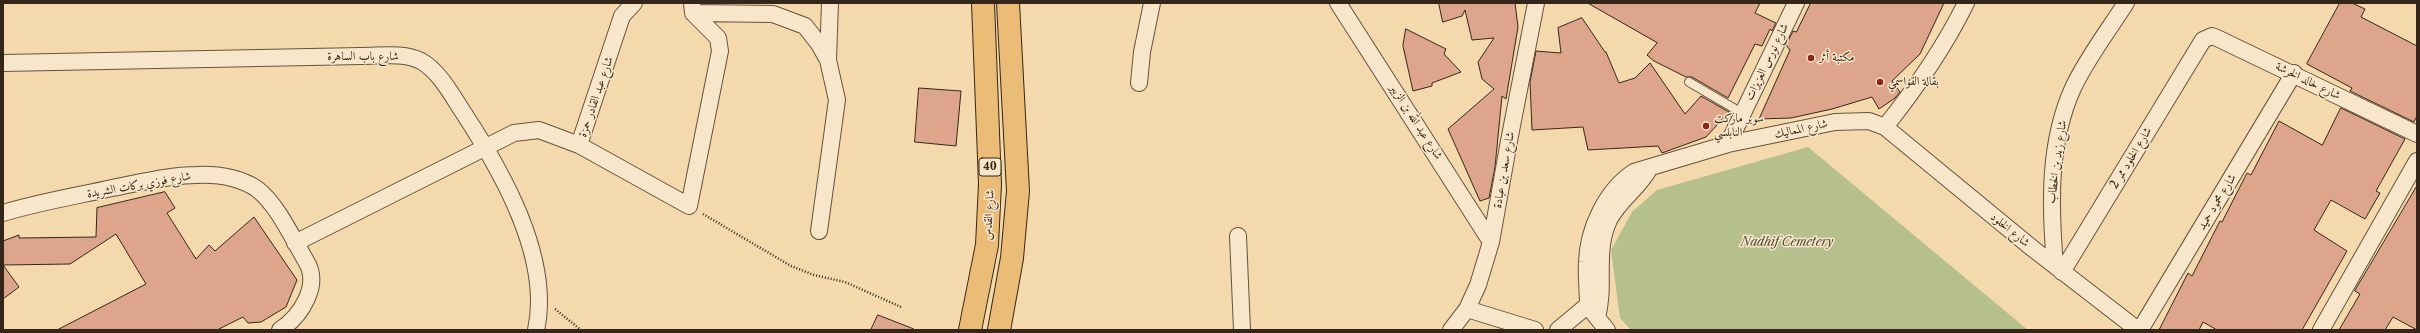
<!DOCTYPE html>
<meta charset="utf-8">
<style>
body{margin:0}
#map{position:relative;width:2420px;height:333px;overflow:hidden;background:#f3d9ac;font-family:"Libre Caslon Text",serif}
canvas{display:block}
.frame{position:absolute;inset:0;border:4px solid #342719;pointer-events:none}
</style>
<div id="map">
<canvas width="2420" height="333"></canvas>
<div class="frame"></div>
</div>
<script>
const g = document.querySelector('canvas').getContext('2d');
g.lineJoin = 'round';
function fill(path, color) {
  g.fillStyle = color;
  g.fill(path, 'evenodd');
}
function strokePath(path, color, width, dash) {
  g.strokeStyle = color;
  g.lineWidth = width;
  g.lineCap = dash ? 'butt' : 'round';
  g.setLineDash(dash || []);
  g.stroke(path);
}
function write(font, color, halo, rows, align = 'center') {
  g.font = font + ' "Libre Caslon Text",Amiri,serif';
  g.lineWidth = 3;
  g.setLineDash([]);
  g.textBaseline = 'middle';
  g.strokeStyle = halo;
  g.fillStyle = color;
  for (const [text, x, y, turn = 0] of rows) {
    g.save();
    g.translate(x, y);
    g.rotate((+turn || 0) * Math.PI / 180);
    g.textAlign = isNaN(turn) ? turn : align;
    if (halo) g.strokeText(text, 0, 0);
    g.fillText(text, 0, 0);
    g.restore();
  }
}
const green = new Path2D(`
 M1808 147 2028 330H1631L1620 318 1611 250 1632 212 1657 190Z`);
const building = new Path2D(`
 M1439 3H1515L1518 27 1506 99 1502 96 1495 167 1489 198 1480 201 1448 129 1494 89 1482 79 1478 62 1494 38 1472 40 1465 10 1462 16 1443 22Z
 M1588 3H1760L1755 13 1776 23 1772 31 1770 29 1762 46 1755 44 1728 98 1692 77H1686L1654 61 1647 55 1657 43Z
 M1811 3H1944L1920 54 1892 81 1900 92 1895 98 1879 109 1872 97 1832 109 1791 118 1759 119 1790 50 1786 45 1793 31 1796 32Z
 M2340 3H2352L2365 9 2361 17 2417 46V116L2414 122 2350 91 2352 88 2307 64Z
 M1582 18 1605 52H1606L1619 83 1635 78 1650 63 1685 114 1701 96 1729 112 1706 137 1662 153 1658 146 1588 150 1583 127 1532 130 1530 82 1536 51 1561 53 1558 28Z
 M1406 29 1446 49 1444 54 1461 72 1432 83V86L1413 91 1403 46Z
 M919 88 961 91 956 146 915 142Z
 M2341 108 2405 139 2376 191 2380 193 2365 219 2331 200 2314 230 2347 251 2302 330H2217L2203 322 2199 330H2159L2188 273 2192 276 2220 221 2222 222 2247 173 2251 175 2279 121 2322 145Z
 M2417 186V330L2393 317 2385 330H2339L2360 294 2355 291Z
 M165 192 175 208 167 213 196 259 209 245 215 251 254 217 297 280 286 307 261 322 248 323 243 317 217 330H57L146 284 116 234 70 264 3 265 19 287 3 299V241L19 235V238L96 237 97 208Z
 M878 315 914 329V330H871Z`);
const path = new Path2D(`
 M703 214 791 266 814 275 845 282 901 307
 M555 309 581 330`);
const service = new Path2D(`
 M1689 82 1742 113`);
const minor = new Path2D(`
 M692 3 693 13 773 14 805 26 819 44 828 60 837 100 819 231
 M1338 3 1491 242
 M828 60 830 3
 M3 63 361 56C380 56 404 52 421 61 440 72 451 94 463 112 501 170 552 258 536 330
 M1139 83 1142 52 1152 3
 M1885 127C1916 88 1944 48 1966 3
 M1728 144 1796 3
 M579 145 689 206 720 51 718 38 693 13
 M3 213C39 202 76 196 112 188 139 183 168 175 196 175 216 174 239 177 257 189 277 204 293 239 306 261 321 285 301 316 280 330
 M1238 236 1242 330
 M295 243 514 133 539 130 579 145 622 16 634 3
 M2055 265C2050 206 2048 143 2073 88 2087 58 2108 31 2126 3
 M2062 272 2203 40 2212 36 2217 38 2417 134
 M1588 305C1588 291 1586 276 1587 262 1588 229 1606 190 1634 172L1728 144 1835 122 1869 121 1885 127 2032 248 2138 330
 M1467 309 1535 330
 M1591 310 1607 330
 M1597 317C1606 285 1594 252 1609 220 1619 200 1639 188 1649 169
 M1451 330 1467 309 1478 285 1491 242 1509 141 1536 3
 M1558 330 1588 305 1599 303
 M2140 330 2294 73
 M2321 330 2417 161`);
const trunk = new Path2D(`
 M970 330 987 245 990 184 983 3
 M999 330 1012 258 1018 191 1008 3`);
const markers = [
 [1811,58,4,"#8f2418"],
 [1880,82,4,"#8f2418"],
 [1706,126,4,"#8f2418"]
];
const shields = [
 [990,167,22]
];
const shieldNames = [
 ["40",990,167]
];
const streetNames = [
 ["شارع باب الساهرة",363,57],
 ["شارع نورس العزيزات",1767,62,-64],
 ["شارع خالد الخرشة",2308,81,26],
 ["شارع عبد القادر حمزة",596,97,-71],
 ["شارع عبد الله بن الزبير",1416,122,57],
 ["شارع المماليك",1801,129,-12],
 ["شارع الخلود ممر 2",2131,158,-59],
 ["شارع زيد بن الخطاب",2057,162,-82],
 ["شارع سعد بن عبادة",1504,170,-80],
 ["شارع فوزي بركات الشريدة",139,185,-10],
 ["شارع محمود حميد",2217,202,-59],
 ["شارع القدس",989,215,-87],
 ["شارع الخلود",2010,230,39]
];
const poiNames = [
 ["مكتبة أثر",1819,58],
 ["بقالة القواسمي",1888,82],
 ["سوبر ماركت",1714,119],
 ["النابلسي",1714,133]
];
const parkNames = [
 ["Nadhif Cemetery",1787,243]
];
fill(green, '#b6c08d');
fill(building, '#dea58d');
strokePath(building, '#342719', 1);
strokePath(service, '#64543e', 10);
strokePath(minor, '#64543e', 18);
strokePath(trunk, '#342719', 24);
strokePath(path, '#342719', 2.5, [1, 2]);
strokePath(service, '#f7e6c9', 8);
strokePath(minor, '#f7e6c9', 16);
strokePath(trunk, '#eabc76', 22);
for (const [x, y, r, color] of markers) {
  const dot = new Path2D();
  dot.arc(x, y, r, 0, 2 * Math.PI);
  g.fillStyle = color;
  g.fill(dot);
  strokePath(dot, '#f7e6c9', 1.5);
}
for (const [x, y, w] of shields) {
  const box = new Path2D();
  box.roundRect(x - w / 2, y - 9, w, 18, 3);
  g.fillStyle = '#f7e6c9';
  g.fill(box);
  strokePath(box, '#342719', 1);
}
write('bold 11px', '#342719', null, shieldNames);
write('12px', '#342719', '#f7e6c9', streetNames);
write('12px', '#342719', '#f7e6c9', poiNames, 'left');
write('italic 12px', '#544d36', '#f7e6c9', parkNames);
</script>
